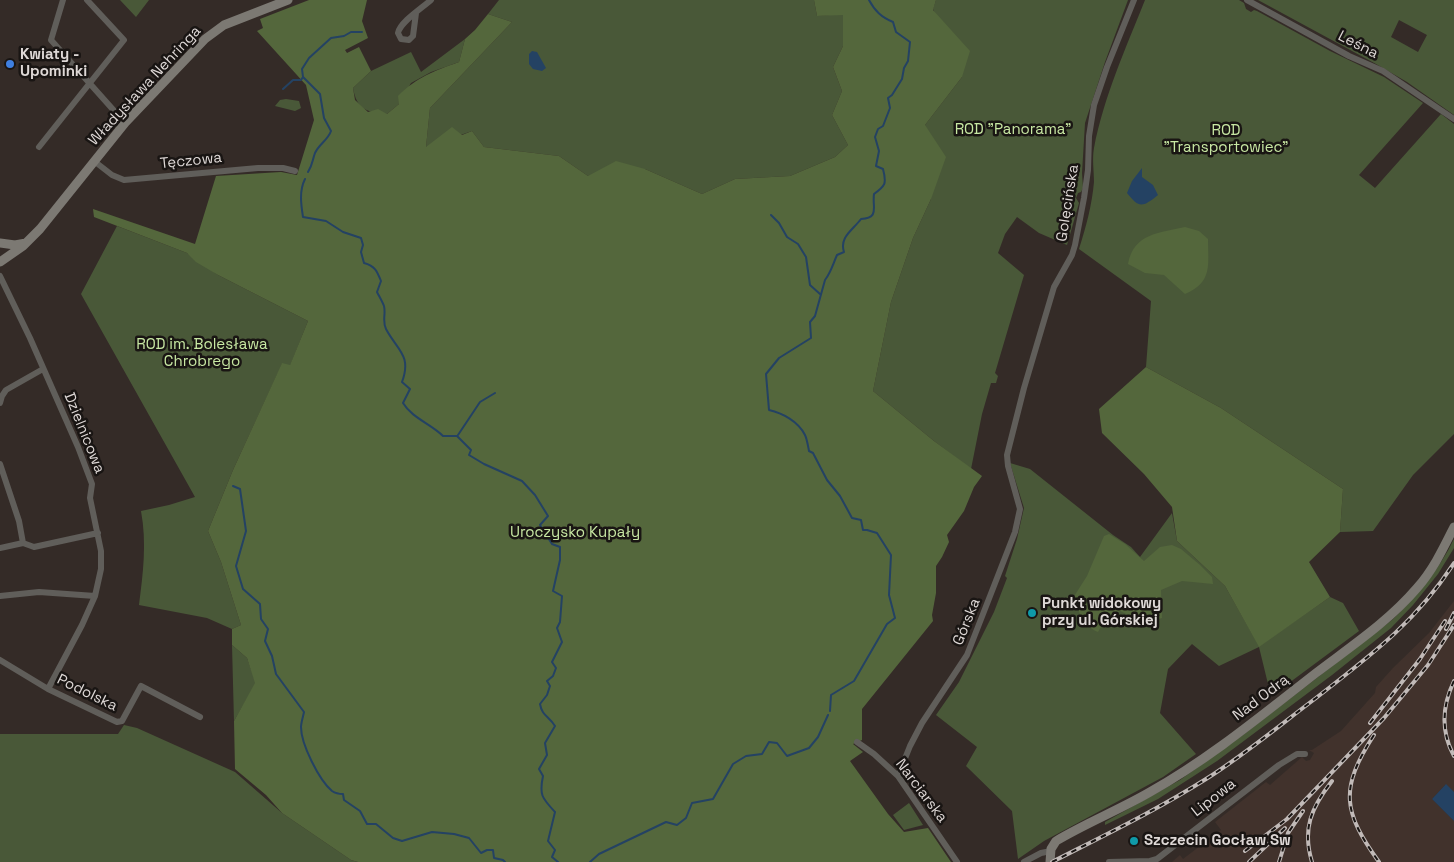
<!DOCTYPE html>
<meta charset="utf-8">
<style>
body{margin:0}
canvas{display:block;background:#342b27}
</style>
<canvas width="1454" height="862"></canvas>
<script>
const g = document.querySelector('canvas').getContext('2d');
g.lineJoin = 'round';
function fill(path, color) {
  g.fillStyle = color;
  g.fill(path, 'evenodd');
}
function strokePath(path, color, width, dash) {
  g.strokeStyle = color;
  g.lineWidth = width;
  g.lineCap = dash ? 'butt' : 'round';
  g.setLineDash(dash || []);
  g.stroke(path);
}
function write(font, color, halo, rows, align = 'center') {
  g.font = font + ' "Space Grotesk",sans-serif';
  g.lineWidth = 5;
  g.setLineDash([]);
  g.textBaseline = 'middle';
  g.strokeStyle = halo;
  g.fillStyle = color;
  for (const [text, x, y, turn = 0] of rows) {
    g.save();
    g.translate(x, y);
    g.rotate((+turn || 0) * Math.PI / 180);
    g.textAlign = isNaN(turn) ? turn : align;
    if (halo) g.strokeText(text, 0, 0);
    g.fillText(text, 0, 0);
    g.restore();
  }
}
const built = new Path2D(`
 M1454 601V792L1445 785 1432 799 1454 821V862H1172L1180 855 1183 859 1221 830 1215 822 1266 782 1270 785 1302 757 1306 761 1310 760 1314 753 1309 750H1312L1341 731 1375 693 1376 687 1393 668 1429 633Z`);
const green = new Path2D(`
 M120 0H149L136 17Z
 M499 0H814L817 16 843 14V46L833 67 842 91 832 115 848 145 835 157 790 176 735 179 702 194 645 169 588 176 559 156 484 147 472 131 426 147 430 108 512 22 488 14Z
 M936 0H1128L1105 62 1085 123 1082 173 1083 188 1081 192 1078 193 1076 198 1079 203 1067 245 1039 233 1017 217 1005 234 998 253 1024 275 995 373 998 376 996 383H991L982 414 971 469 934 441 873 391 891 302 913 238 931 199 925 125 962 77 933 9Z
 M1145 0H1239L1244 3 1246 9 1251 12 1254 10 1257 11 1330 51 1384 77 1423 103 1359 175 1375 188 1441 114 1454 124V434L1413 475 1373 531 1340 532 1343 489 1221 408 1146 367 1151 301 1079 249C1086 227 1092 205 1094 182 1094 171 1092 159 1094 148 1104 96 1126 48 1145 0Z
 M1258 0H1454V115L1407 82 1376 64ZM1399 20 1427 35 1418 52 1391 37Z
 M465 39 459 62 431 72 411 83 399 104 387 114C367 112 357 110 353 88L371 71 411 52 421 72Z
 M286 99 299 101 301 108 295 111 275 106 280 100Z
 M117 226 187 253 218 275 308 321 290 366 282 364 233 470 208 531 221 562 241 625 232 629 207 618 139 605C143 574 147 543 141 511L169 505 195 497 81 294Z
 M1010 463 1030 469 1113 535 1131 547 1140 557 1172 513 1177 541 1225 586 1259 646 1330 597 1343 603 1359 631 1270 697 1269 688 1259 647 1219 666 1192 644 1168 669 1160 713 1196 754 1163 777 1044 841 1018 859 1012 811 966 766 977 747 936 715 959 682 994 612 1007 578 1005 576 1017 539 1024 508Z
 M1454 539V548L1438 574 1413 605 1391 628 1332 675 1217 761 1158 799 1105 825V822L1180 780 1243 735 1392 620C1417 596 1439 570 1454 539Z
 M232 645 247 658 256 683 234 721Z
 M124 725 137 728 235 772 282 813 351 860 358 862H0V734H118Z
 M909 803 923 825 904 830 893 815Z`);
const forest = new Path2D(`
 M309 0H367L362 21 368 38 345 50 347 53 359 47 371 71 353 88 355 100 368 112 378 109 387 114 399 104 398 96C417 77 434 71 459 62L465 39 475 30 488 14 512 22 430 108 426 147 452 127 462 135 472 131 484 147 559 156 588 176 616 161 645 169 702 194 735 179 790 176 835 157 848 145 832 115 842 91 833 67 843 46V15L817 16 814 0H936L933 10 970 51 962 77 925 125 946 157 931 199 913 238 891 302 873 391 934 441 982 476 974 487 964 511 947 535 949 542 942 557 936 566V593L932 615 933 621 862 709V740L853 744 863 752 850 761 888 814 904 832 928 828 951 862H358L351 860 282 813 266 795 235 769 234 721 255 683 247 658 232 645V629L241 625 221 562 208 531 233 470 282 363 290 365 308 321 218 275 196 262 187 253 94 217 93 209 195 244 216 176 281 172 297 175 314 120 306 85 257 31 263 28 260 19Z
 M1185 227 1199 231 1208 239C1208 265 1213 282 1185 294L1164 275 1145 273 1128 264C1134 233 1159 233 1185 227Z
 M1146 367 1221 408 1343 489 1340 532 1309 562 1330 597 1259 647 1225 586 1177 541 1172 507 1144 474 1102 433 1099 409Z
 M1109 534 1125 544 1144 561 1160 547 1172 545 1181 549 1200 565 1212 577 1213 584 1182 581 1161 590 1162 618 1145 623 1120 611 1106 619 1098 632C1082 625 1080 613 1073 598L1087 576 1104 536Z`);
const water = new Path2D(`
 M532 51 537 52 546 68 542 71 533 69 529 64V54Z
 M1142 168V177L1153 185 1158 195C1142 208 1139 208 1127 193L1132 181Z
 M1446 784 1454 792V821L1432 799Z`);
const stream = new Path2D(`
 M303 77 302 69 309 58 331 38 344 36 351 32H362
 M283 89 293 80H301L303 77 320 94 324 118 331 131C328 140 319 144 315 153 312 161 313 164 308 172
 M305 179C299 191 301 204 303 217L326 221 343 232 361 238 363 245 361 252 364 263C375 266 377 271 381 281L377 292C379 296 382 301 384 306 386 314 382 321 386 329 397 350 412 355 402 382L410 389 403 403C412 418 431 424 443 436H457L471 450 469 455 484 464 522 481 535 495 548 516 540 525 552 544 560 547V560L553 591 562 596 560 622 557 628 562 642 552 662 556 668 553 676 547 681 550 686 547 695 540 704C542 716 549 716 555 726L545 743 547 755 539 769 543 776C539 795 542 798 555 812L548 841 555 850 552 857 558 862
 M771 215 779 223 787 237 798 244 806 257 810 285 820 294
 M458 435 480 402 495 393
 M233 486 240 489 246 531 236 566 243 589 260 604 261 619 268 629 265 641 272 656 276 674 304 712C303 717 301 723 301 727 301 744 319 780 332 791 335 793 339 794 343 794L344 800 360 811 367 824H376L393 838 402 841 432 832 454 834 469 838 481 853 487 850H493L494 858 503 860 505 862
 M830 711 831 695 854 681 887 624 895 618 889 595 891 555 877 533 867 530H863L861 520 852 518 840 496 827 480 813 453 809 451C808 446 807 439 805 435 798 421 782 413 769 410L766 374 779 358 811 338 810 322 815 316 825 280C831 272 833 264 837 255L844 252C839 237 853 230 861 219 880 218 872 207 874 194 885 186 887 184 883 169L876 166 879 151 875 137 878 129 883 126 890 108 888 98 892 95 902 79 904 68 908 61 910 42 896 32 893 22C881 17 875 11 869 0
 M590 862 599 854 666 822 677 825 686 818 692 803 713 799 733 764 746 756 762 754 769 742 777 743 787 756 809 748 818 737 828 715`);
const street = new Path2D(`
 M63 0 51 40 125 123
 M1247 0 1349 56 1383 71 1454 119
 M416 13 413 36 409 40 401 39 398 33C400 22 422 8 431 0
 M39 147 124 40 87 0
 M94 161 112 175 124 180 258 168H283L295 171
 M0 276 30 338 78 447 92 484 90 498 101 551V569L95 596 82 625 48 689
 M0 403 2 396 6 390 43 369
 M0 464 19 521 23 543
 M0 548 23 543 34 547 98 533
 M0 596 39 592 95 596
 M0 660 48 689 117 722 122 721 141 686 200 717
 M857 742 874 754 898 776 957 862
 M898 776 910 746 922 723 967 655 1015 532 1020 509 1008 466 1007 455 1024 388 1054 287 1072 255 1075 245 1084 198 1088 170 1089 136 1094 105 1107 67 1134 0
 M1024 862 1041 853 1051 851
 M1109 862 1150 861 1157 859 1279 765 1297 754H1305`);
const secondary = new Path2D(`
 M0 243 15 245 26 243
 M0 262 23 246 40 229 125 123 205 39 224 25 288 0
 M1050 862 1051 849 1056 841C1086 823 1119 810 1150 792 1209 759 1262 715 1316 673 1350 647 1388 622 1417 588 1433 570 1443 549 1454 527`);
const rail = new Path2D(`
 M1446 629 1454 613
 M1454 681C1442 706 1441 732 1454 756
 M1370 723 1420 659 1445 621
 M1374 735C1339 789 1343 812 1379 862
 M1245 851 1287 819 1384 718 1428 665 1454 625
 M1052 862C1103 836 1157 810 1206 779 1244 755 1280 725 1316 698 1371 655 1415 623 1454 563
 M1249 862 1285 828
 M1279 862 1288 833 1303 811
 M1312 862C1302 829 1311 808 1332 781`);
const markers = [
 [10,64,5,"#3f7fe0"],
 [1032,613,5,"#0f9aa8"],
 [1134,841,5,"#0f9aa8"]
];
const streetNames = [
 ["Leśna",1358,45,27],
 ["Władysława Nehringa",145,86,-47],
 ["Tęczowa",191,161,-6],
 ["Golęcińska",1068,203,-81],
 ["Dzielnicowa",84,433,68],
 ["Górska",967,622,-68],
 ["Podolska",87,693,26],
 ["Nad Odrą",1261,698,-37],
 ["Narciarska",921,791,53],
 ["Lipowa",1214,798,-38]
];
const poiNames = [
 ["Kwiaty -",20,55],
 ["Upominki",20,72],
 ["Punkt widokowy",1042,604],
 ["przy ul. Górskiej",1042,621],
 ["Szczecin Gocław Sw",1144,841]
];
const parkNames = [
 ["ROD \"Panorama\"",1013,130],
 ["ROD",1226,131],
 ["\"Transportowiec\"",1226,148],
 ["ROD im. Bolesława",202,345],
 ["Chrobrego",202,362],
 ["Uroczysko Kupały",575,533]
];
fill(built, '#41322c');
fill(green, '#495838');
fill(forest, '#54673c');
fill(water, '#244263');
strokePath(stream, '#244263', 2);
strokePath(street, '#605e5a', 6);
strokePath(secondary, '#7c7973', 9);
strokePath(rail, '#c1bab8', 4);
strokePath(rail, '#191513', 2, [5.5]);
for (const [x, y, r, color] of markers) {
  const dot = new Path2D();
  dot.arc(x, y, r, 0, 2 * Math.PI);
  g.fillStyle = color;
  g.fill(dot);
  strokePath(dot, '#191513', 2);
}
write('15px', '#ded8d6', '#191513', streetNames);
write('bold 15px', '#ded8d6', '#191513', poiNames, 'left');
write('15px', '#c8e8a3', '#191513', parkNames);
</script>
